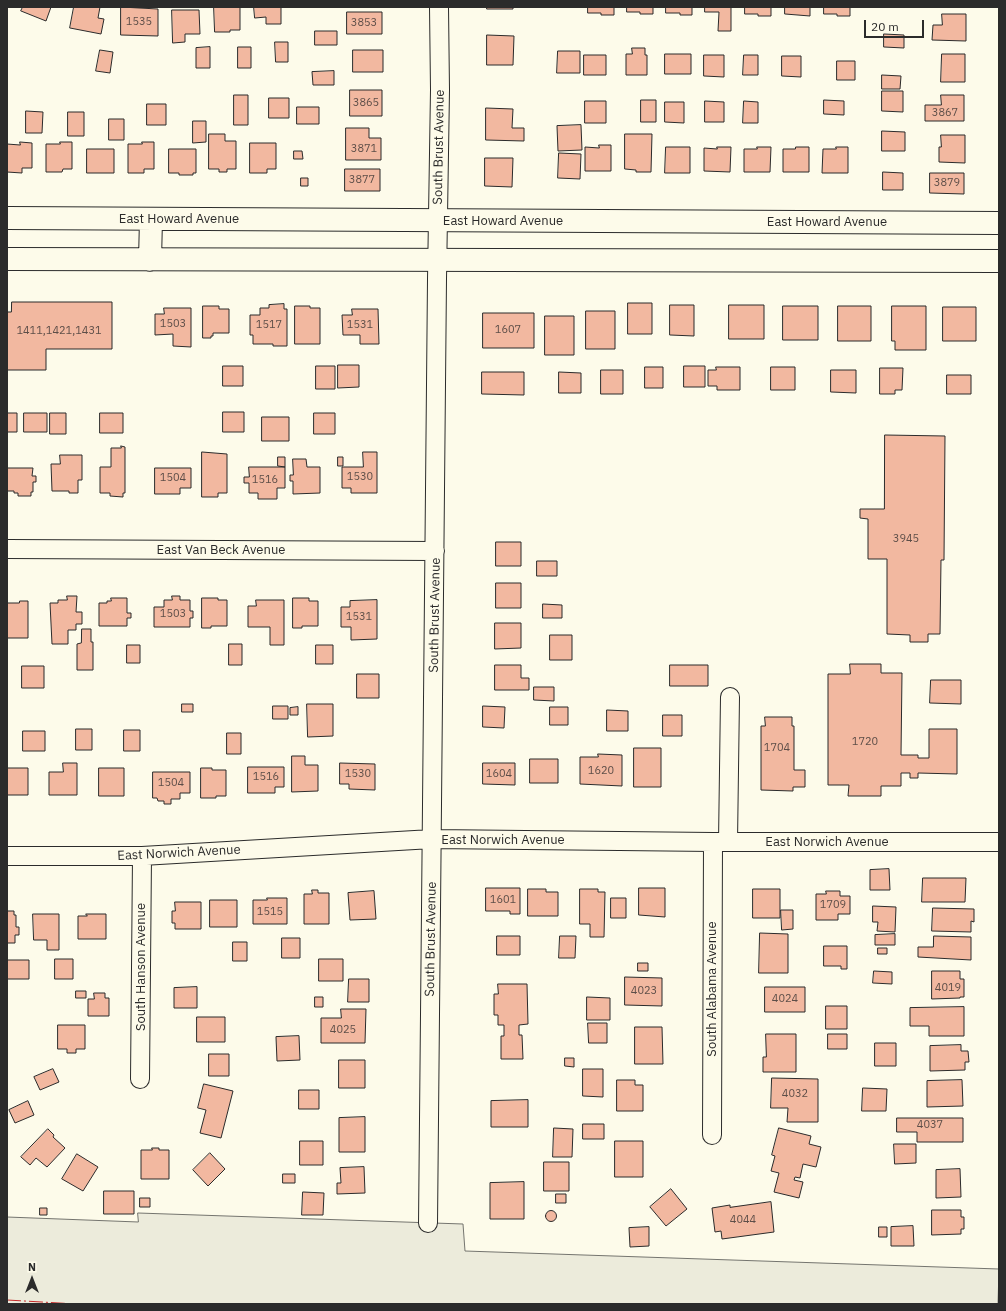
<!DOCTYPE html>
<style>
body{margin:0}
#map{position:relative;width:1006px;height:1311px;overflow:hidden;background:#fdfbea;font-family:"IBM Plex Sans",sans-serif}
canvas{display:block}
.frame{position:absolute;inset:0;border:8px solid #2b2b2b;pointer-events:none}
.north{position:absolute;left:12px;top:1259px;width:40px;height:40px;-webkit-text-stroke:3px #fdfbea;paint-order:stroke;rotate:0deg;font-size:11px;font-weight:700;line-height:16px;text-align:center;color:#2b2b2b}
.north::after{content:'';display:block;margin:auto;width:14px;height:18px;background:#2b2b2b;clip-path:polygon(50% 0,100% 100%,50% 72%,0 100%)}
.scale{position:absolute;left:864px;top:20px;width:60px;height:18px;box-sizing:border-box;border:2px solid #2b2b2b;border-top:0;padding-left:5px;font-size:12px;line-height:14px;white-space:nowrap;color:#2b2b2b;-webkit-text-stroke:3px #fdfbea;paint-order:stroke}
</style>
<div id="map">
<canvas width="1006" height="1311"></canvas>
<div class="frame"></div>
<div class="north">N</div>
<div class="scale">20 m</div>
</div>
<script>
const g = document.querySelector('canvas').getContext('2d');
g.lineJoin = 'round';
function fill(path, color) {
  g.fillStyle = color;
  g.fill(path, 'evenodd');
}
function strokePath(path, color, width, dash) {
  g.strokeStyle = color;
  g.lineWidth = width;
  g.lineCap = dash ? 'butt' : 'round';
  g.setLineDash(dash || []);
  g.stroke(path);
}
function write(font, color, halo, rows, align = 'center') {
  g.font = font + ' "IBM Plex Sans",sans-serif';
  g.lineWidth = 3;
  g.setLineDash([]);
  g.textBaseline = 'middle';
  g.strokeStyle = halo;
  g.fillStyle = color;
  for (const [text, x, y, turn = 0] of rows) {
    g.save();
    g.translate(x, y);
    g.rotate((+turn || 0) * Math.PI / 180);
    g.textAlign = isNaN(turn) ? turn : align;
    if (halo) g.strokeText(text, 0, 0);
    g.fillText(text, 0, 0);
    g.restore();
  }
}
const green = new Path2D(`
 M138 1213 463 1224 465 1251 999 1269 998 1304H7V1217L138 1222Z`);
const building = new Path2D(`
 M23 7H51L46 21 21 11Z
 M74 7H100L98 18 104 19 101 34 70 28Z
 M121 7 158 9V36L121 35Z
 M214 7H240V30H230V32H215Z
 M254 7H281V24H266V17L255 18Z
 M487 7H513V9H487Z
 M588 7H614V15H601V13H588Z
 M627 7H653V14H640V12H627Z
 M666 7H692V15H680V13H666Z
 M705 7H731V31H718L719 12H705Z
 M745 7H771V16H758V14H745Z
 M785 7H810V16L785 14Z
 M824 7H850V16H837V14H824Z
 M172 10H199L200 34H185V42L173 43Z
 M347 12H382V34H347Z
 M942 14H966V41L932 40 933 25H942Z
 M315 31H337V45H315Z
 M884 34 904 35V48L884 47Z
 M487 35 514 36 513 65H487Z
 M275 42H288V62H276Z
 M210 47V68H196V48Z
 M238 47H251V68H238Z
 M632 48H645V55H647V75H626V54H632Z
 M100 50 113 52 110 73 96 71Z
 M353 50H383V72H353Z
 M558 51H580V73H557Z
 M665 54H691V74H665Z
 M942 54H965V82H941Z
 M584 55H606V75H584Z
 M704 55H724V77L704 76Z
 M744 55H758V75H743Z
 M782 56H801V77L782 76Z
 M837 61H855V80H837Z
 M334 71V85H313L312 72Z
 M882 75 901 76 900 89H882Z
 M350 90H382V116H350Z
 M882 91H903V112L882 111Z
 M234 95H248V125H234Z
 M941 95H964V121H925V105H941Z
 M269 98H289V118H269Z
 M641 100H656V122H641Z
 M824 100 844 101V115L824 114Z
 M585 101H606V123H585Z
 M705 101 724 102V122H705Z
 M744 101 758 102V123H743Z
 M665 102H684V123L665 122Z
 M147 104H166V125H147Z
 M297 107H319V124H297Z
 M486 108 513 109 512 128H524V141L486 140Z
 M26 111 43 112 42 133H26Z
 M68 112H84V136H68Z
 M109 119H124V140H109Z
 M193 121H206V142L193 143Z
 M581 125 582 150 558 151 557 126Z
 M346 128H369V138H381V160H346Z
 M882 131 905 132V151H882Z
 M209 134H225V141H236V169H227V172H219V169H209Z
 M625 134H652L651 172H636V170L625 169Z
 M941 135H965V163L939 162V147H941Z
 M20 142 32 143V168H22V173L7 172V144L20 145Z
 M60 142H72V169H63L62 172H46V144H60Z
 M142 142H154V169H144V173H128V144H142Z
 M250 143H276V169H267V173H250Z
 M599 145H611V171H585V147L599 148Z
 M666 147H690V173H665Z
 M717 147H731L730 172 704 171V148L717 149Z
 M757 147H771L770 172H744V149H757Z
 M796 147H809V172H783V149H795Z
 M836 147H848V173H822L823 149H836Z
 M87 149H114V173H87Z
 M169 149H196V173H193V175H179V173H169Z
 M294 151H302L303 159H294Z
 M559 153 581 154 580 179 558 178Z
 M485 158H513L512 187 485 186Z
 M345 169H380V191H345Z
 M883 172 903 173V190H883Z
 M930 173H964V194L930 193Z
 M301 178H308V186H301Z
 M12 302H112V349H46V370H7V312H11Z
 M628 303H652V334H628Z
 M284 304V309H287V346H273V344H253V335H250V315H260V308H269V305Z
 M670 305H694V336L670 335Z
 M729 305H764V339H729Z
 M203 306H219V309H229V333H213V336H211V338H203Z
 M295 306H310V308H320V344H295Z
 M783 306H818V340H783Z
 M838 306H871V341H838Z
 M892 306H926V350H895V341H892Z
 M943 307H976V341H943Z
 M164 308H191V347L173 346V334L155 335V314H164Z
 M352 309H378L379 344H360V335H343L342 315H352Z
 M586 311H615V349H586Z
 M483 313H534V348H483Z
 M545 316H574V355H545Z
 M338 365H359V387L338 388Z
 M223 366H243V386H223Z
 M316 366H335V389H316Z
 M684 366H705V387H684Z
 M645 367H663V388H645Z
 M716 367H740V390H717V386H708V370H716Z
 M771 367H795V390H771Z
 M880 368H903L902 390H895V394H880Z
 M601 370H623V394H601Z
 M831 370H856V393L831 392Z
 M482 372H524V395L482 394Z
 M559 372 581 373V393H559Z
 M947 375H971V394H947Z
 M223 412H244V432H223Z
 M7 413H17V432H7Z
 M24 413H47V432H24Z
 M50 413H66V434H50Z
 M100 413H123V433H100Z
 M314 413H335V434H314Z
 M262 417H289V441H262Z
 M885 435 945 436 944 560H941L940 634H928V642H910V635L887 634V559H868V519L860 518V509H884Z
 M121 446 125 447V493H123V497L110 496V493H100V467H111V448H121Z
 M202 452 227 454V493H218V497H202Z
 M363 452H377V493H351V488H342V467H363Z
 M60 455H82V480H78V493H69V491H52L51 464H60Z
 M278 457H285V467L278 466Z
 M338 457H343V466H338Z
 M293 459H306L307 467H320V493L293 494V481H290V475H293Z
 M249 467H285V488H277V499H258V493H249V483H244V477H249Z
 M7 468H33L32 476H36V482H33V492H31V496H18V493H14V491H7Z
 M155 468H191V488H180V494H155Z
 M496 542H521V566H496Z
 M537 561H557V576H537Z
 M496 583H521V608H496Z
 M67 596H77L76 612H82V624H76V630H68V644H52L50 603H58V600H67Z
 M172 596H180V600H190V611H193V618H190V627H154V607H164V600H172Z
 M111 598H127V613H131V618H127V626H99V603H107V601H111Z
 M202 598H218V600H227V626H211V628H202Z
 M293 598H309V601H318V626H302V628H293Z
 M256 600H284V645H270V627H248V606H256Z
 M377 600V639L351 640V627H341V607H350V601Z
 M20 601H28V638H7V603H19Z
 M543 604 562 605V618H543Z
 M495 623H521V648L495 649Z
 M82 629H91V642H93V670H77V644L81 643Z
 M550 635H572V660H550Z
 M229 644H242V665H229Z
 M127 645H140V663H127Z
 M316 645H333V664H316Z
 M850 664H881V673H902L901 755H918V758H929V729H957V774L918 773V778H910V773H901V786H881V796H848L849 785H828V674H850Z
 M495 665H521V678H529V690H495Z
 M670 665H708V686H670Z
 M22 666H44V688H22Z
 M357 674H379V698H357Z
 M931 680H961V704L930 703Z
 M534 687H554V701L534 700Z
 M182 704H193V712H182Z
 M307 704H333V736L308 737Z
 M273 706H288V719H273Z
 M483 706 505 707 504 728 483 727Z
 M298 707V715H290V708Z
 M550 707H568V725H550Z
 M607 710 628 711V731H607Z
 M663 715H682V736H663Z
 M765 717H792V726H794V770H805V787H793V791L761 790V726H765Z
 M76 729H92V750H76Z
 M124 730H140V751H124Z
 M23 731H45V751H23Z
 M227 733H241V754H227Z
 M634 748H661V787H634Z
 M598 754 622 755V786L580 784V757H598Z
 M292 756H305V765H318V791L292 792Z
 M530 759H558V783H530Z
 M63 763H77V795H49V772H63Z
 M340 763 375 764V790L349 789V784H340Z
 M483 763H515V785L483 784Z
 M248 767H284V787H275V793H248Z
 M7 768H28V795H7Z
 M99 768H124V796H99Z
 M201 768H212V770H226V796H216V798H201Z
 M153 772H190V793H180V799H171V804H164V801H158L157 798H153Z
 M889 869 890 890H870V870Z
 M923 878H966L965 902H922Z
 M486 888H520V914H510V911H486Z
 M639 888H665V917L639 915Z
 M528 889H546V892H558V916H528Z
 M580 889H598V892H605L604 937H590V924H580Z
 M753 889H780V918H753Z
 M312 890H318V893H329V924H304V894H312Z
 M374 891 376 919 350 920 348 893Z
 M826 891H840V896H850V914H838V920H816V894H826Z
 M267 898H287V924H253V900H267Z
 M611 898H626V918H611Z
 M210 900H237V927H210Z
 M175 902H201V929H175V923H172V911H175Z
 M873 906 896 907 895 932 877 931 878 922H873Z
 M933 908 974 909V922L971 921V932L932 931Z
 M781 910H793V929L782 930Z
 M7 911H14V915H16V927H19V935H15V943H7Z
 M33 914H59V950H47V940H34Z
 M86 914H106V939H78V916H87Z
 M760 933 788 934V973H759Z
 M895 934V945H875V935Z
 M497 936H520V955H497Z
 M560 936H576L575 958H559Z
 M934 936 971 937V960L918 957V947H933Z
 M282 938H300V958H282Z
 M233 942H247V961H233Z
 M824 946H847V969H841V966H824Z
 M878 948H887V954H878Z
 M55 959H73V979H55Z
 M319 959H343V981H319Z
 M7 960H29V979H7Z
 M638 963H648V971H638Z
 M874 971 892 972V984L873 983Z
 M932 971H960V979H964V997H960V998L932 999Z
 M625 977 662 978V1006L625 1005Z
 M349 979H369V1002H348Z
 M498 984H527L528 1024 519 1025V1035H522L523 1059H501V1036H504V1025H498V1015H494V994H498Z
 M197 987V1008H174V988Z
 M765 987H805V1012H765Z
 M76 991H86V998H76Z
 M94 993H105V998H109V1016H88V999H94Z
 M315 997H323V1007H315Z
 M587 997 610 998V1020H587Z
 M826 1006H847V1029H826Z
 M964 1007V1036H929V1026H910V1008Z
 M341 1009H366L365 1043H321V1018H341Z
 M197 1017H225V1042H197Z
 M588 1023H607V1043H589Z
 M58 1025H85V1049H76V1053H67V1049H58Z
 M635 1027H662L663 1064H635Z
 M766 1034H796V1072H763V1057H766Z
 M828 1034H847V1049H828Z
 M299 1036 300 1060 277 1061 276 1037Z
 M875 1043H896V1066H875Z
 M961 1045V1051H968L969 1062H965V1070L930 1071V1046Z
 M209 1054H229V1076H209Z
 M565 1058H574V1067L565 1066Z
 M339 1060H365V1088H339Z
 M53 1069 59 1082 40 1090 34 1077Z
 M583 1069H603V1097L583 1096Z
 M772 1078 818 1079V1122H787L788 1108H771Z
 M617 1080H635V1085H643V1111H617Z
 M962 1080 963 1106 927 1107V1081Z
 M204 1084 233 1091 221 1138 200 1133 206 1110 198 1108Z
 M863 1088 887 1089 886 1111H862Z
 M299 1090H319V1109H299Z
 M528 1100V1127H491V1101Z
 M28 1101 34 1115 15 1123 9 1110Z
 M365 1117V1152H339V1118Z
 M897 1118H963V1142H917V1132H897Z
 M583 1124H604V1139H583Z
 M554 1128 573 1129 572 1157H553Z
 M779 1128 811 1136 809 1144 821 1147 816 1167 803 1164 800 1178 795 1177 794 1180 803 1182 799 1198 774 1192 779 1173 771 1171 775 1156 772 1155Z
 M48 1129 54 1135 53 1137 65 1148 47 1167 36 1158 30 1165 21 1157Z
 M300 1141H323V1165H300Z
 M615 1141H643V1177H615Z
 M894 1144H916V1163L895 1164Z
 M152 1148H159V1150H169V1179H141V1150H152Z
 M210 1153 225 1169 208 1186 193 1170Z
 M77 1154 98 1167 83 1191 62 1179Z
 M544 1162H569V1191H544Z
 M364 1167 365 1193 337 1194V1183H341L340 1168Z
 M960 1169 961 1197 936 1198V1170Z
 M283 1174H295V1183H283Z
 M524 1182V1219H490V1183Z
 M671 1189 687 1209 666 1226 650 1207Z
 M104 1191H134V1214H104Z
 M303 1192 324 1193 323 1215H302Z
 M556 1194H566V1203H556Z
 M140 1198H150V1207H140Z
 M771 1202 774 1232 722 1239 721 1231 715 1232 712 1208 730 1205V1207Z
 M40 1208H47V1215H40Z
 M932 1210H961V1217H964V1229H961V1234L932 1235Z
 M545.5 1216a5.5 5.5 0 1 1 11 0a5.5 5.5 0 1 1-11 0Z
 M913 1226 914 1246H891V1227Z
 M649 1227V1246L630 1247 629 1228Z
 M879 1227H887V1237H879Z`);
const minor = new Path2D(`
 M7 549 435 551
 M728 842 730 697
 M7 856H142L432 839 713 842H999
 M140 1079 142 856
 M712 1135 713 842
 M428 1223 437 279 440 90 439 7`);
const secondary = new Path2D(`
 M7 218 999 223
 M7 259 999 261
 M150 260 151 219`);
const power = new Path2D(`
 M7 1300 76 1304`);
const numberNames = [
 ["1535",139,22],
 ["3853",364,23],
 ["3865",366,103],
 ["3867",945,113],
 ["3871",364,149],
 ["3877",362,180],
 ["3879",947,183],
 ["1503",173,324],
 ["1517",269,325],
 ["1531",360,325],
 ["1607",508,330],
 ["1411,1421,1431",59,331],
 ["1530",360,477],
 ["1504",173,478],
 ["1516",265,480],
 ["3945",906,539],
 ["1503",173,614],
 ["1531",359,617],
 ["1720",865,742],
 ["1704",777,748],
 ["1620",601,771],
 ["1530",358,774],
 ["1604",499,774],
 ["1516",266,777],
 ["1504",171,783],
 ["1601",503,900],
 ["1709",833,905],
 ["1515",270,912],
 ["4019",948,988],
 ["4023",644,991],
 ["4024",785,999],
 ["4025",343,1030],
 ["4032",795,1094],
 ["4037",930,1125],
 ["4044",743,1220]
];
const streetNames = [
 ["South Brust Avenue",439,147,-89],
 ["East Howard Avenue",179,219],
 ["East Howard Avenue",503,221],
 ["East Howard Avenue",827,222],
 ["East Van Beck Avenue",221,550],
 ["South Brust Avenue",435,615,-89],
 ["East Norwich Avenue",503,840],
 ["East Norwich Avenue",827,842],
 ["East Norwich Avenue",179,853,-3],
 ["South Brust Avenue",431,939,-89],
 ["South Hanson Avenue",141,967,-90],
 ["South Alabama Avenue",712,989,-90]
];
fill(green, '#ecebdb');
strokePath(green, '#74746e', 1);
fill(building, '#f2b8a0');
strokePath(building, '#2b2b2b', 1);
strokePath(minor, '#2b2b2b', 20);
strokePath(secondary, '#2b2b2b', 24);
strokePath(minor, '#fdfbea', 18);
strokePath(secondary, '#fdfbea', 22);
strokePath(power, '#c62828', 1, [14, 3, 2, 3]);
write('11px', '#5d4e48', null, numberNames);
write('13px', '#2b2b2b', '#fdfbea', streetNames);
</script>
